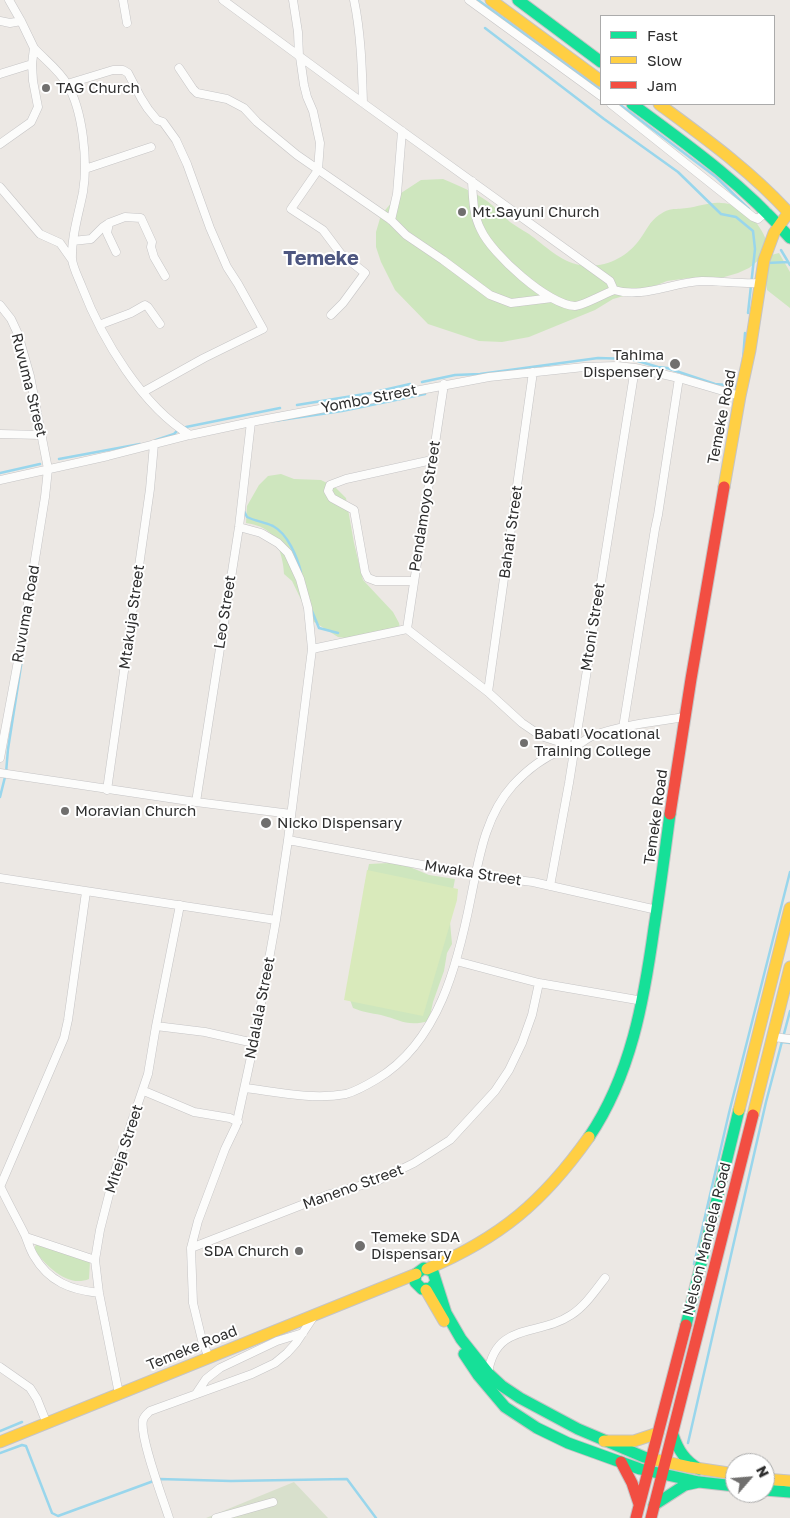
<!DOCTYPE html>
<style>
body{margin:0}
#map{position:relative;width:790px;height:1518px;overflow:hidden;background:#ece8e4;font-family:"Golos Text",sans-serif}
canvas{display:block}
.legend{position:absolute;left:600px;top:15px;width:175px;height:90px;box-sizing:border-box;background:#fff;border:1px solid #ababab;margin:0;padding:6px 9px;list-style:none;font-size:15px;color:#2e2e2e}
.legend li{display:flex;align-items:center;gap:10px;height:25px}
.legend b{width:25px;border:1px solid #ababab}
.north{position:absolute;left:725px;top:1453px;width:50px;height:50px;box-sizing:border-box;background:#fff;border:1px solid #ababab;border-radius:50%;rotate:63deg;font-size:14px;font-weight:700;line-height:20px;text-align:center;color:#2e2e2e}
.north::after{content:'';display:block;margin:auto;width:18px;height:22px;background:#706f6e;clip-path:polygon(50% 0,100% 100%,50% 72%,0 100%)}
</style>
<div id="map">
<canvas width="790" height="1518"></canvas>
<ul class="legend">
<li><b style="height:6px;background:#16e098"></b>Fast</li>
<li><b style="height:6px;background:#ffcf43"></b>Slow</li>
<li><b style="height:6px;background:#f24e42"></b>Jam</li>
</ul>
<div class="north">N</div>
</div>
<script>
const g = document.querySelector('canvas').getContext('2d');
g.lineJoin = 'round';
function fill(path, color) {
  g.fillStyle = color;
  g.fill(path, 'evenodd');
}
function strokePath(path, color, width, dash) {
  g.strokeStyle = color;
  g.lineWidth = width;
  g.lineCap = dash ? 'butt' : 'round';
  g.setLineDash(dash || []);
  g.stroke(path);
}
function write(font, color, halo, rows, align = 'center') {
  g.font = font + ' "Golos Text",sans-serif';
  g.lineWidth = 4;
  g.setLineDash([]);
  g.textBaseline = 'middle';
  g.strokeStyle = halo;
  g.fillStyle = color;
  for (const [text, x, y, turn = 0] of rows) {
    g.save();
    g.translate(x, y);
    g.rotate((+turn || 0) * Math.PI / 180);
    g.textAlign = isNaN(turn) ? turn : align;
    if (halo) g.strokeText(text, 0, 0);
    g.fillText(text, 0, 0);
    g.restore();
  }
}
const green = new Path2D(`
 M443 179C459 186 473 191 487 201 495 207 502 215 510 222 516 226 522 230 529 234 544 245 561 262 580 265 603 269 627 258 640 239 646 231 650 221 659 215 671 207 673 210 687 208 698 207 709 202 721 203 743 203 760 223 767 242L760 259 749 268 738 273 721 278H689L667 281 645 290 613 299 595 310 529 337 502 342 479 341 428 324 395 290 381 262 376 247V232L381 215 398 195 421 180Z
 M779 253 790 272V308L767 290 765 274 771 255Z
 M281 474 294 479 321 480 335 487 346 498 354 543 363 580 393 612 399 623 401 633 353 639 338 637 311 620 292 581 284 574C284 562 278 540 269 532 262 526 253 524 246 523L247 506 259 485 268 476Z
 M389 863 405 865 429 875 455 879 449 911 452 944 447 953 444 971 433 1002 429 1021C407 1027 401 1020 381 1015 371 1013 362 1012 353 1008L349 997 363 908 364 889 369 864Z
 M36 1244 90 1261 89 1279C67 1288 47 1266 34 1250Z`);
const cemetery = new Path2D(`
 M294 1482 328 1518H206Z`);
const pitch = new Path2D(`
 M367 870 458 889 457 900 423 1016 344 1000Z`);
const stream = new Path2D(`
 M478 0 601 90
 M485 28 604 119 678 172 721 214 736 217 753 231 755 249 748 313
 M619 104 716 177 749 209
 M781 250 790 265
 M767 263 788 262
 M743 359 745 333
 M422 382 455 375 480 374 598 358 631 359 658 367 667 368 715 384 738 386
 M375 392 410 384
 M297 405 371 393
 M274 421 342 411 425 394
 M186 427 280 408
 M156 440 174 434 178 430
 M59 459 140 444
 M0 473 40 464
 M244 511 247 517C255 521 264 522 273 526 288 534 297 557 301 572
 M312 611 319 628 338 633
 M0 797 6 773 8 749 23 653
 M782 1042 790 1043
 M694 1264 729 1113 790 872
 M0 1431 22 1422
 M688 1443 766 1102 790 1011
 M0 1453 22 1445 26 1446 52 1513 58 1516 159 1479 231 1481 347 1479 376 1518`);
const street = new Path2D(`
 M123 0 127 23
 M223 0 363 103 610 281 614 290
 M293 0 298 32 299 56
 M354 0C361 33 362 69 363 103
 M469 0 601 96
 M0 21 10 23 21 21
 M34 48C45 60 59 70 67 84 83 110 88 162 83 192 79 213 71 237 72 259 73 268 79 279 82 287 102 339 142 406 190 435
 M300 57 304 85 307 97 313 111 320 143 318 170 291 209 323 230 341 254 365 273 343 303 331 315
 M179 68 193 89 197 93 227 99 244 108 257 122 297 155 391 220 406 235 443 260 490 295 511 303 552 298
 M0 74 32 64
 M67 84 113 70H123L128 73 141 98 148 109 157 120 163 122 176 140 187 164 210 228 227 267 238 284 263 329 204 358 143 392
 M611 104 753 217 758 219 767 211
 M0 144 31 122 38 107 33 81 32 64 34 48 21 21 9 0
 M85 169 151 147
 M472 181C473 198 473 215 481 230 492 254 548 305 575 306 582 306 606 293 614 290 642 299 673 282 702 281 722 281 741 284 760 283
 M0 187 40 234 60 243 72 260
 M391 220 397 194 402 131
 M109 223 107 233 116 252
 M73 241 91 239 103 227 109 223 125 217 141 218 152 242 151 247 154 257 165 276
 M0 305 11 319 18 334 30 376 48 469 45 497 23 634 0 758
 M99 325 131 313 145 305 148 307 160 324
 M444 384 407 629 488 692 522 723 541 736 572 746
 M0 434 42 435
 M0 480 108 456 190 435 251 422 489 377 584 367 617 366 635 368 679 378 740 396
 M414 581H376L368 578 365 572 354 510 332 498 328 491 330 485 346 479 432 460
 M312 649 407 629
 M488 692 533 372
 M623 728 655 529 658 515 679 378
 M0 773 196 802 291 814
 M107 790 150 489 154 444
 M196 802 239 527 251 422
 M288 840 476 875 533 882 657 910
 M0 878 276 920
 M550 886 569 783 635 368
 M456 961 539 983 643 1001
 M156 1026 205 1032 254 1043
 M773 1037 790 1039
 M245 1088C277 1092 313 1100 346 1094 357 1091 367 1085 377 1079 439 1042 458 963 471 897 479 858 485 816 513 785 526 771 544 757 562 750 565 748 569 748 573 747 580 745 585 739 592 736 621 725 654 722 685 717
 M144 1091 194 1112 230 1118 238 1122
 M0 1186C8 1203 17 1219 25 1235 28 1242 30 1250 34 1256 49 1282 71 1290 99 1293
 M0 1187 64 1038 68 1020 86 892
 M26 1237 95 1260
 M191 1248 330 1194 377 1181 414 1163 450 1140 495 1091 509 1070 522 1043 532 1015 539 983
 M209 1358 202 1340 193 1303 191 1248 198 1221 225 1149 236 1126 254 1043 276 920 288 840 312 649 308 608 300 579 288 553 278 543 261 533 239 527
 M0 1367 30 1388 37 1399 47 1424
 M488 1373C496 1321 538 1337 571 1315 585 1306 595 1291 605 1278
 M119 1394 99 1293 95 1260 100 1230 115 1171 148 1074 156 1026 180 905
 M196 1394 206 1379 220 1368 277 1341 303 1333
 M169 1518C163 1499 139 1436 143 1420 144 1416 147 1414 150 1411L252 1374 275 1363 287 1353 296 1343 314 1316
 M216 1518 273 1502`);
const fast = new Path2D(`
 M518 0 601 62
 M632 104C688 145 744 185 790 238
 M589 1137C631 1075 644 1000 654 928 660 890 665 852 670 814
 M435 1283 431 1288 422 1289 415 1282 416 1274 424 1268 433 1272 446 1313 461 1339 488 1373 502 1386 520 1398 578 1429 644 1457 652 1459
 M686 1325 739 1110
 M464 1354 478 1375 505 1407 537 1428 568 1443 640 1469 699 1482 735 1486
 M673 1435C678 1450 685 1461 699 1469
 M765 1490 790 1492
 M654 1505 685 1485 699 1482`);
const slow = new Path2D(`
 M491 0 601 81
 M659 104C705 138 751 171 790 214
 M724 487 740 396 750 350 764 260 774 233 789 212
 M739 1110 790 908
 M753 1115 790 967
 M427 1269C500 1238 543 1202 589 1137
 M426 1290 444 1321
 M604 1441H634L658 1433
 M0 1442 416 1274
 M652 1459 689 1467 735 1474
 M765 1479 790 1481`);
const jam = new Path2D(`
 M670 814 691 679 724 487
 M621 1462 632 1483 639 1504
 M636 1518 686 1325
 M651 1518 753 1115`);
const markers = [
 [46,88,5,"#706f6e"],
 [462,212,5,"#706f6e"],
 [675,364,6,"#706f6e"],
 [524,743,5,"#706f6e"],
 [65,811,5,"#706f6e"],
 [266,823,6,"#706f6e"],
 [360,1246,6,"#706f6e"],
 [299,1251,5,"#706f6e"]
];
const poiNames = [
 ["TAG Church",56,88],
 ["Mt.Sayuni Church",472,212],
 ["Tahima",664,355,"right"],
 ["Dispensery",664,372,"right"],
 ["Babati Vocational",534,734],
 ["Training College",534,751],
 ["Moravian Church",75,811],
 ["Nicko Dispensary",277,823],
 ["Temeke SDA",371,1237],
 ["Dispensary",371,1254],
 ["SDA Church",289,1251,"right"]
];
const streetNames = [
 ["Ruvuma Street",29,385,76],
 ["Yombo Street",369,399,-11],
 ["Temeke Road",722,417,-79],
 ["Pendamoyo Street",425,506,-81],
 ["Bahati Street",511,532,-82],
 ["Leo Street",225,612,-81],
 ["Ruvuma Road",26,614,-80],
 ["Mtakuja Street",132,617,-82],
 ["Mtoni Street",593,627,-81],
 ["Temeke Road",656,817,-82],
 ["Mwaka Street",473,873,9],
 ["Ndalala Street",260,1008,-79],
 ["Miteja Street",124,1149,-72],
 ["Maneno Street",353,1187,-20],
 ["Nelson Mandela Road",707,1239,-76],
 ["Temeke Road",192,1348,-22]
];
const districtNames = [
 ["Temeke",321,259]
];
fill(green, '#cee6be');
fill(cemetery, '#d8e0cc');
fill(pitch, '#d9eabb');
strokePath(stream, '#99d6ec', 2.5);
strokePath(street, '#c5c4c5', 9);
strokePath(fast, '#c5c4c5', 13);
strokePath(slow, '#c5c4c5', 13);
strokePath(jam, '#c5c4c5', 13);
strokePath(street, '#fcfcfb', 8);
strokePath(fast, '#16e098', 11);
strokePath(slow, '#ffcf43', 11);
strokePath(jam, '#f24e42', 11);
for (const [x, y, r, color] of markers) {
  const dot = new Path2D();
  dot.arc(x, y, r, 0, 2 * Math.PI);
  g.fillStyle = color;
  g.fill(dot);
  strokePath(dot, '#fff', 2);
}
write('15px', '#2e2e2e', '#fff', poiNames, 'left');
write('15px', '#2e2e2e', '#fff', streetNames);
write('bold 20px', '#4d5680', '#fff', districtNames);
</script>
